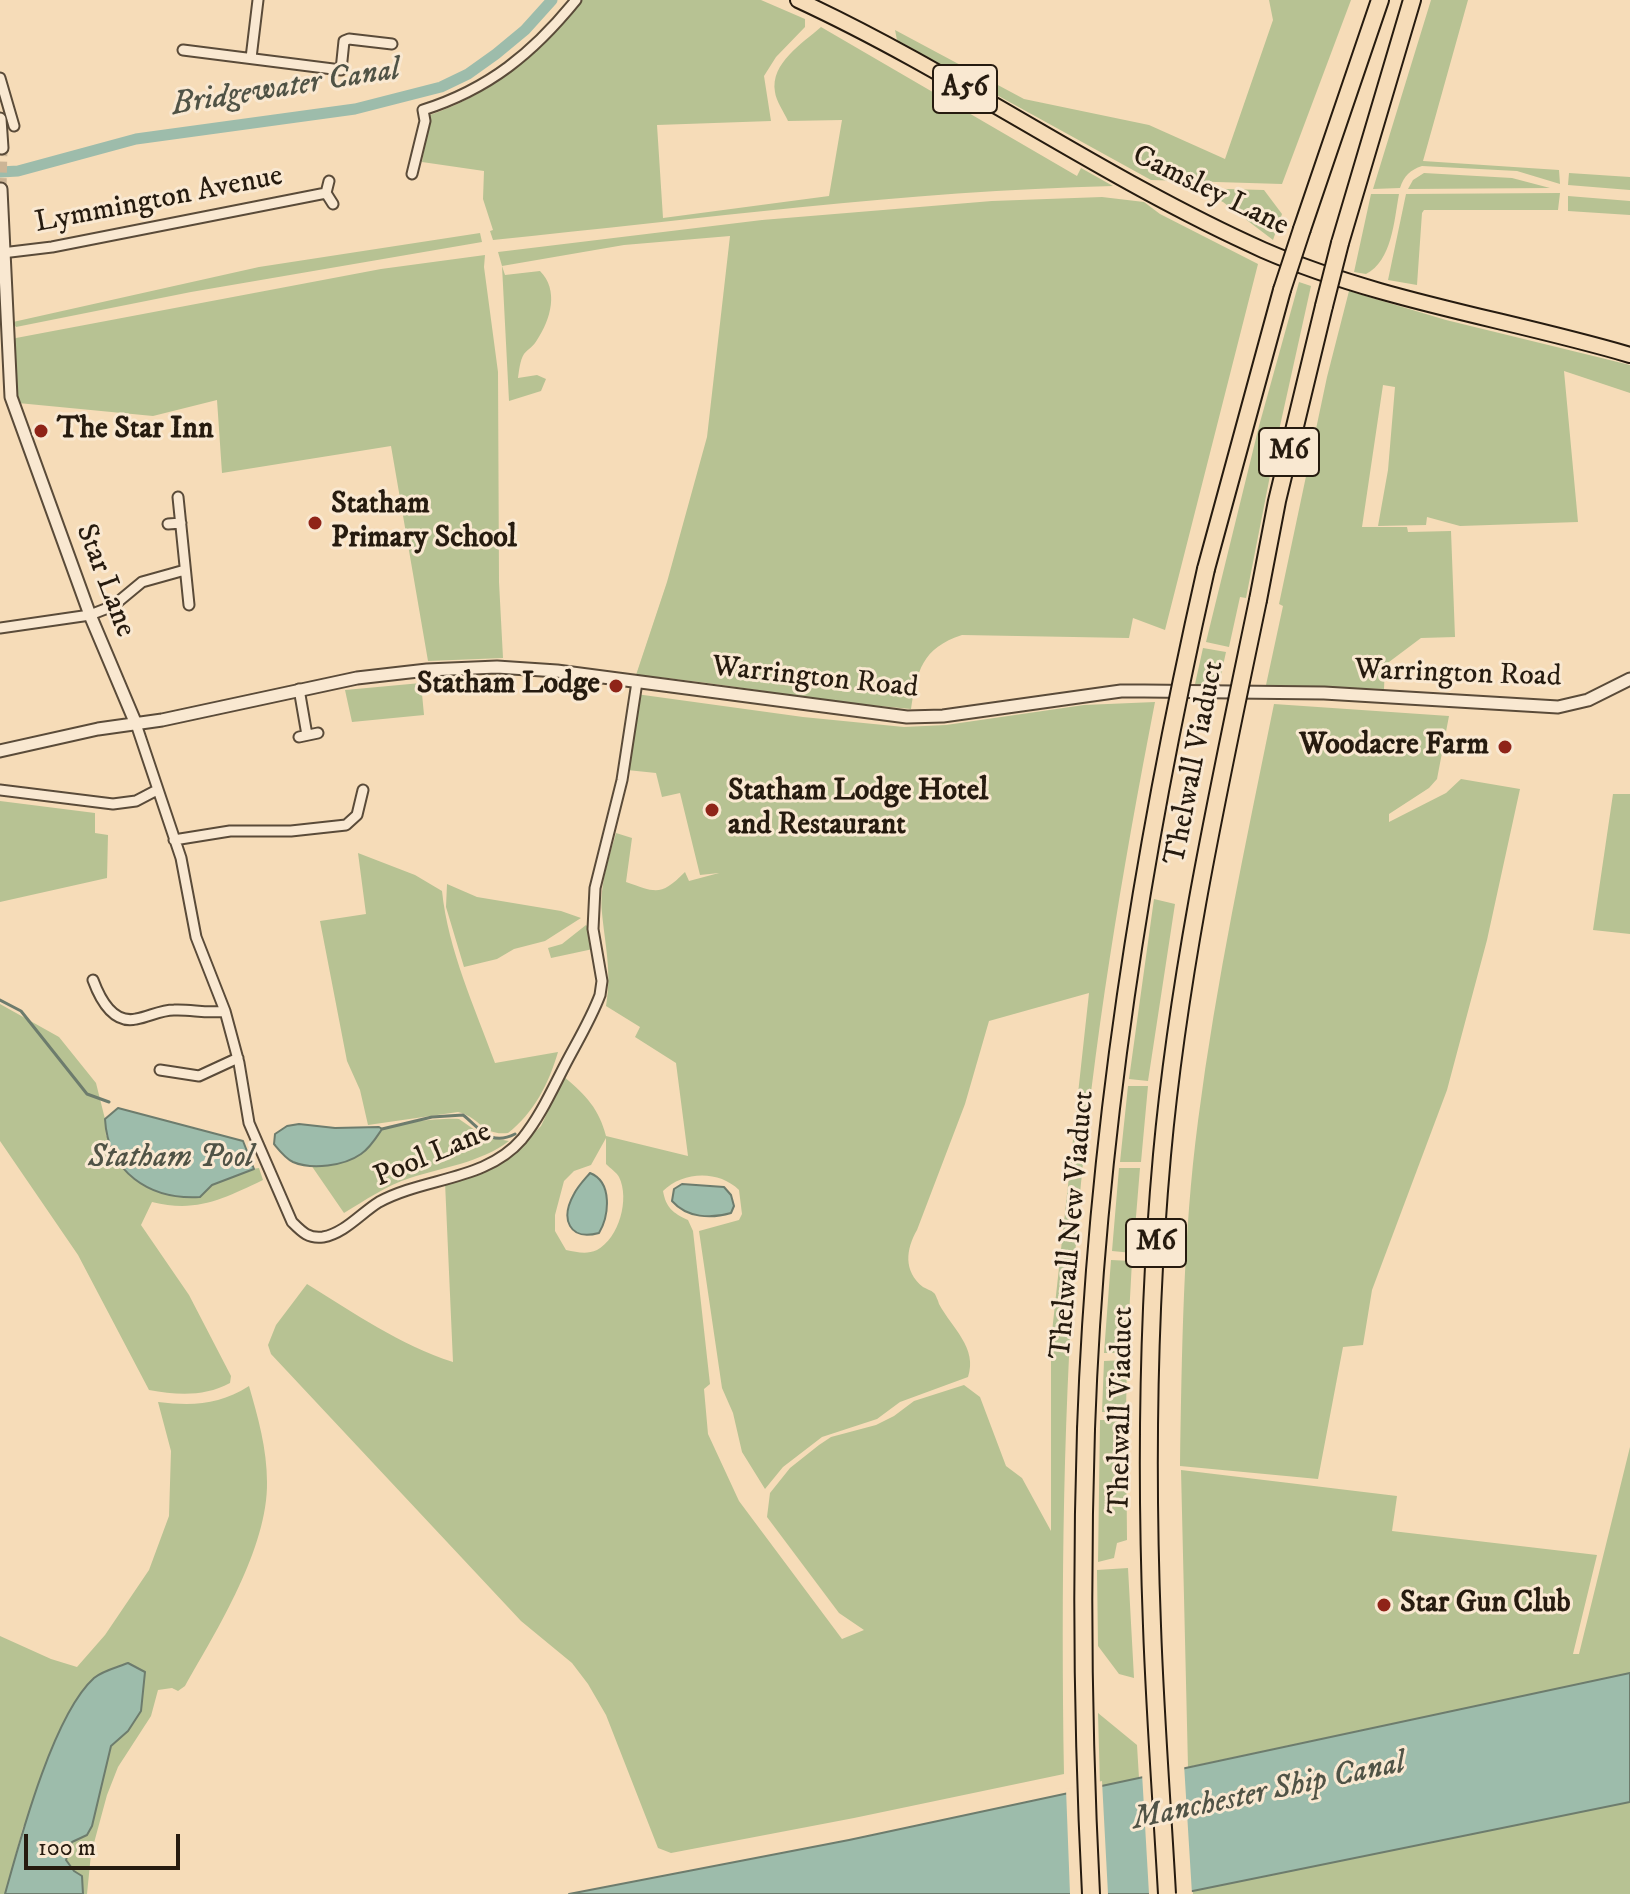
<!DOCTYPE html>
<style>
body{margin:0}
#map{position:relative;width:1630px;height:1894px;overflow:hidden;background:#f6dcb8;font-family:"IM FELL DW Pica",serif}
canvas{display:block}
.scale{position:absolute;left:24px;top:1834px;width:156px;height:36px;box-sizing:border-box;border:4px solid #261b0f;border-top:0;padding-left:10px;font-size:24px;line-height:28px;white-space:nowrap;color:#261b0f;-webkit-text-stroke:6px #f9e8d1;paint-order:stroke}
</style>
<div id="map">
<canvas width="1630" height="1894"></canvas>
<div class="scale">100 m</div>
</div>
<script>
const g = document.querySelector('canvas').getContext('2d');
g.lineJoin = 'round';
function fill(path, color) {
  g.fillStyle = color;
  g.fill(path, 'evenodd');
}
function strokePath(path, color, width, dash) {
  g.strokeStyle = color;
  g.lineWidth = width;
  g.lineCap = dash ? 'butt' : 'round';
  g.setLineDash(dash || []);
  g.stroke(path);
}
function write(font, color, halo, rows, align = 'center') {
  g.font = font + ' "IM FELL DW Pica",serif';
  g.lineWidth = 6;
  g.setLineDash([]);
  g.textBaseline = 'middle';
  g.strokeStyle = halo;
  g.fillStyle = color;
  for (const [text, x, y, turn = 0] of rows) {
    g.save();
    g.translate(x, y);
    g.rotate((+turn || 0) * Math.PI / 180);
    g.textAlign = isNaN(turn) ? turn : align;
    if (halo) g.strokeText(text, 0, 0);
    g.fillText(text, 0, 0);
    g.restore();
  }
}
const green = new Path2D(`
 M582 0H761L805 19V27L776 57 764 76 771 121 657 125 663 218 829 196 842 120 788 121C784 112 776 101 775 92 770 63 803 43 821 27L1077 176 1081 168 1113 186C905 191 700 219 493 240L490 231 493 230 483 199 484 171 422 162 430 115C495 92 540 54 582 0Z
 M1269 0H1351L1282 184 1151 180 897 40 895 30 1024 99 1149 125 1225 159 1273 20Z
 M1431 0H1468L1423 161 1559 170 1560 184 1517 171 1422 166C1410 170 1404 176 1400 188L1373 189Z
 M1424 173 1512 178 1550 188 1408 189 1413 180Z
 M1569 173 1630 177V190L1568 185Z
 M1192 188 1264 190 1282 214 1273 240 1223 202Z
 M1560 193 1558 210H1424L1422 213 1417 285 1388 280 1406 194Z
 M1371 194H1399C1394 221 1392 261 1366 274L1354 272Z
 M1568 196 1630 201V215L1568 211Z
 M1102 197 1144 202 1160 214 1258 264 1165 630 1133 618 1129 638 962 635C922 648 917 671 911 709 819 702 729 683 636 675L667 582 707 437 730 236 624 245 502 266 505 275 540 271C559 290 551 319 537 340 534 346 528 349 524 354 520 360 519 371 518 378L537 375 546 379 541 391 509 401 502 266 498 252 762 220 992 201Z
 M480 233 482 242 191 292 16 327 13 322 259 267Z
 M485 255 484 267 498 372 499 582 503 658 428 661 391 446 222 473 217 400 153 416 18 403 11 342 16 338 381 269Z
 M1299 282 1311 286 1278 435 1246 598 1240 597 1229 647 1206 642 1259 426Z
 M1349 291 1446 320 1630 365V393L1564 371 1578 522 1460 526 1427 517 1426 525 1378 526 1388 470 1395 387 1383 385 1362 527H1407L1408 532 1451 531 1455 637 1421 638 1385 665 1384 689 1266 685 1283 606 1279 604 1327 377Z
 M1203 648 1226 652 1219 684H1195Z
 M421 683 424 715 352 722 345 690Z
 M636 694 803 717 904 727 946 725 1084 705 1155 702C1122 872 1093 1044 1078 1217 1063 1402 1061 1588 1064 1774L854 1818 671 1853 658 1848 606 1715 588 1684 572 1663 521 1621 271 1354 268 1345 276 1325 307 1284C354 1313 400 1345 453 1362L445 1182 498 1166 512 1155 541 1126 564 1077C586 1095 599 1109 606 1136L688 1156 676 1063 635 1037 640 1027 606 1006C612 972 605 945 602 913 599 886 609 858 616 833L632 838 626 882C657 893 661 896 685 872L689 881 719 873 700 875 680 793 662 797 656 773 627 770ZM1089 993 1051 1341V1531L1022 1478 1006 1466 980 1397 964 1385 914 1401 894 1416 876 1425 831 1437 819 1445 790 1468 770 1493 767 1517 839 1613 864 1630 842 1639 739 1501 708 1434 704 1389 710 1384 693 1231 688 1220C673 1213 666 1208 663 1191 683 1171 719 1170 739 1190L742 1214 739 1220 699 1231 722 1388 733 1413 742 1452 765 1489 783 1467 822 1437 877 1419 900 1402 968 1377C978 1348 952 1328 939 1304 939 1303 935 1293 934 1293 931 1290 926 1289 923 1287 903 1271 906 1249 917 1230L965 1104 989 1021ZM606 1138V1164C610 1168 617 1173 619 1177 630 1199 619 1238 597 1250 586 1255 577 1252 566 1250L555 1231V1215L564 1181 574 1171 591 1165Z
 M1274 704 1449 716 1437 779 1429 788 1389 814V822L1446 793 1461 779 1520 789 1487 940 1447 1090 1372 1290 1363 1345 1343 1347 1318 1479 1180 1466C1182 1351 1183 1235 1198 1121 1216 981 1246 842 1274 704Z
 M1613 794H1630V934L1593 930Z
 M0 801 95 813V833L108 835 107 878 0 902Z
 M358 853 415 875 442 891C448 950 475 1008 495 1063L558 1052C549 1083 534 1113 508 1133 482 1136 480 1117 458 1112L368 1125 360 1090 347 1061 320 921 366 914Z
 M447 884 477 897 561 911 581 918 545 941 514 949 497 959 464 967 446 907Z
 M1154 899 1175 904 1148 1081 1129 1079Z
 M586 925 591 931 593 949 551 958 548 948 562 944Z
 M0 1004 59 1037 96 1083 105 1119 106 1136 211 1185 246 1170 259 1168 263 1180C223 1199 197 1213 152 1202L141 1225 189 1295 231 1376 230 1383C204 1397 177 1395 149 1390L78 1255 0 1141Z
 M1128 1086H1148L1141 1162H1120Z
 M459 1119 485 1137 509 1141C480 1163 443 1167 410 1178 385 1186 366 1200 344 1213L311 1165C332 1165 353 1164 368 1147 372 1143 375 1136 380 1132 392 1122 442 1118 459 1119Z
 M1119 1168H1140L1133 1253 1112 1251Z
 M1111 1260 1132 1261 1127 1353H1104Z
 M1127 1360 1126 1412H1102L1104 1361Z
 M249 1386C258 1417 267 1449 267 1482 268 1548 217 1630 185 1686L178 1691 172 1688 158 1690 151 1716 118 1767 107 1795 91 1854 87 1894H83L82 1876 74 1871 66 1861 70 1846 111 1746 128 1731 141 1711 145 1672 23 1827 5 1894H0V1636L51 1659 77 1667 105 1635 149 1570 169 1516 171 1451 158 1402C193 1406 219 1405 249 1386Z
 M1100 1420H1126L1127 1540 1117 1543 1114 1558 1098 1562Z
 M1630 1447V1673L1188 1767 1181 1470 1397 1496 1392 1531 1597 1555 1573 1654H1579Z
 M1128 1568 1134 1678 1119 1674 1098 1646 1097 1570Z
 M1098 1713 1137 1745 1139 1778 1100 1786Z
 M1630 1802V1894H1193V1890Z`);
const water = new Path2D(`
 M118 1108 243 1141 254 1169 212 1185 200 1197C149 1200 108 1172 105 1119Z
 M299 1124 335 1128 379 1127 382 1129C376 1138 370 1148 361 1154 344 1166 312 1170 293 1162 285 1158 279 1150 274 1144L275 1134 287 1126Z
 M590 1173C613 1182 609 1216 599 1233 569 1241 560 1219 574 1194 578 1186 584 1180 590 1173Z
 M682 1184 724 1187 731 1195 734 1206 731 1213C711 1219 687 1218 672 1201L674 1189Z
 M128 1663 145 1672 141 1711 128 1731 111 1746 92 1826 87 1835 72 1842 66 1860 74 1871 82 1876 83 1894H5C20 1840 53 1715 94 1678 102 1671 118 1667 128 1663Z
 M1630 1673V1802L1178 1894H569L849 1840Z`);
const pier = new Path2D(`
 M1184 1764 1192 1894H1149L1142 1773Z
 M1102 1781 1108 1894H1070L1066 1789Z`);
const stream = new Path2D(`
 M0 1000 21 1011 87 1094 109 1102
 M382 1129 432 1117 463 1115C480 1128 490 1147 515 1134`);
const canal = new Path2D(`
 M0 172 18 171 136 139 355 109 441 87 468 74 496 54 525 30 552 0`);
const tertiaryTunnel = new Path2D(`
 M1 189 2 148`);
const minor = new Path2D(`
 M183 50 341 70 344 41 349 39 392 44
 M251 58 258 0
 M0 78 14 126
 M412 174 425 121 423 110C489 89 533 53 576 0
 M329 181 326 193 333 204
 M2 253 52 247 326 193
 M178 497 189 605
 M168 524 181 523
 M0 628 90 615 113 606 142 582 185 570
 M299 689 307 735
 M136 724 181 858 196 937 225 1011 239 1063 249 1123 292 1222C301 1231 308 1239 323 1237 345 1233 361 1213 379 1202 425 1177 486 1181 522 1139 540 1117 552 1090 565 1065 577 1042 591 1019 600 995L602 981 593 929 595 888 622 780 637 682
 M299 737 318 733
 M0 790 113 804 136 801 157 790
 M174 840 230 831H291L346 825 357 815 363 790
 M93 980C100 999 113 1024 136 1019 149 1017 160 1010 174 1010 191 1009 207 1014 225 1011
 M160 1070 199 1076 238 1058`);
const tertiary = new Path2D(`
 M0 119 2 148
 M1 189 11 397 90 615 136 724
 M0 751 98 729 162 720 357 678 427 670 497 667 557 671 907 717 943 716 1121 691H1144L1324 693 1558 707 1588 700 1630 679`);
const primary = new Path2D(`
 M798 0C958 74 1102 178 1263 250 1380 301 1508 319 1630 355`);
const motorway = new Path2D(`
 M1302 229 1380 0
 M1340 243 1412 0
 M1206 569 1282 290
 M1258 600 1277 501 1324 306
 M1086 1429C1081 1585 1083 1739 1091 1894`);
const motorwayBridge = new Path2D(`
 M1282 290 1302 229
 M1324 306 1340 243
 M1086 1429C1096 1139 1142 852 1206 569
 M1167 1894C1162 1805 1155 1715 1152 1626 1146 1469 1148 1311 1162 1155 1179 968 1220 783 1258 600`);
const markers = [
 [41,431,8,"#8f2418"],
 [315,523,8,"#8f2418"],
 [616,686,8,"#8f2418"],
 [1505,747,8,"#8f2418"],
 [712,810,8,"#8f2418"],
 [1384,1605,8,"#8f2418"]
];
const shields = [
 [965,89,64],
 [1289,452,60],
 [1156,1243,60]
];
const shieldNames = [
 ["A56",965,89],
 ["M6",1289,452],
 ["M6",1156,1243]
];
const streetNames = [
 ["Camsley Lane",1210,192,26],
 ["Lymmington Avenue",159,201,-11],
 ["Star Lane",104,581,69],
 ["Warrington Road",1458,675,2],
 ["Warrington Road",815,679,6],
 ["Thelwall Viaduct",1196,763,-79],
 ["Pool Lane",433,1156,-23],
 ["Thelwall New Viaduct",1074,1225,-85],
 ["Thelwall Viaduct",1123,1410,-89]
];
const poiNames = [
 ["The Star Inn",57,431],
 ["Statham",331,506],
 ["Primary School",331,540],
 ["Statham Lodge",600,686,"right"],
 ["Woodacre Farm",1489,747,"right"],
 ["Statham Lodge Hotel",728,793],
 ["and Restaurant",728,827],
 ["Star Gun Club",1400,1605]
];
const waterNames = [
 ["Bridgewater Canal",286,89,-9],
 ["Statham Pool",171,1159],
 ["Manchester Ship Canal",1269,1793,-12]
];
fill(green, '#b7c293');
fill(water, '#9dbcab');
strokePath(water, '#6d7c6d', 2);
fill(pier, '#f6dcb8');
strokePath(stream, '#6d7c6d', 3);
strokePath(canal, '#9dbcab', 11);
strokePath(tertiaryTunnel, '#ccb596', 11, [11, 5.5]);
strokePath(minor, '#5a4b39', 13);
strokePath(tertiary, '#5a4b39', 15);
strokePath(primary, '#261b0f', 18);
strokePath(motorway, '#261b0f', 20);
strokePath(minor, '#f9e8d1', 9);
strokePath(tertiary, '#f9e8d1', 11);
strokePath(primary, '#f6dcb8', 14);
strokePath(motorway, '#f6dcb8', 16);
strokePath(motorwayBridge, '#261b0f', 20, []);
strokePath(motorwayBridge, '#f6dcb8', 16);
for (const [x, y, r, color] of markers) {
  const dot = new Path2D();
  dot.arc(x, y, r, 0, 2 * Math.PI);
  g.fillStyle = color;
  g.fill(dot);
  strokePath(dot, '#f9e8d1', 3);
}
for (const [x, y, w] of shields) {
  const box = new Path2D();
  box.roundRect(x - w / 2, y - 24, w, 48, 6);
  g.fillStyle = '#f9e8d1';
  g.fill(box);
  strokePath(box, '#261b0f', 2);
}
write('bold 28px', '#261b0f', null, shieldNames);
write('30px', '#261b0f', '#f9e8d1', streetNames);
write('bold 30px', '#261b0f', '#f9e8d1', poiNames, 'left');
write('italic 32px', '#505346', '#f9e8d1', waterNames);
</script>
